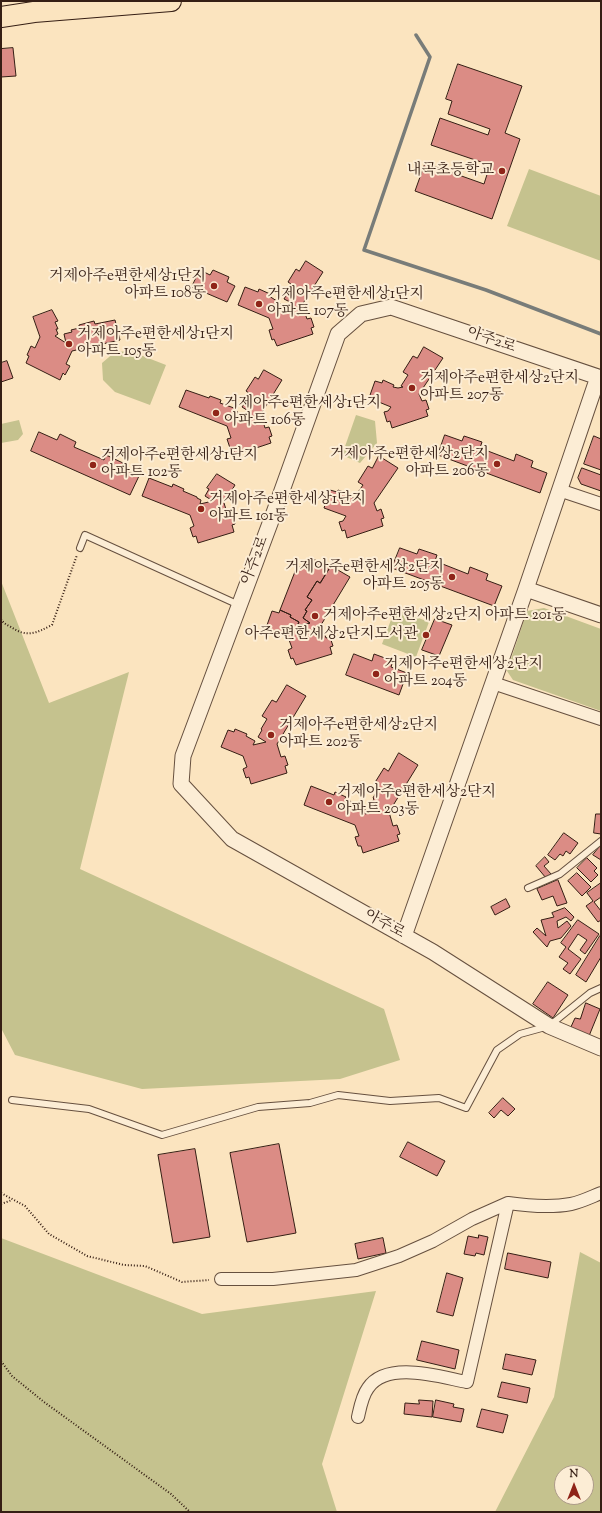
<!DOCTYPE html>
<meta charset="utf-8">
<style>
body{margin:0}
#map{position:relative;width:602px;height:1513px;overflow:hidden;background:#fbe4bf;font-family:"Sorts Mill Goudy",serif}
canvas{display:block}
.frame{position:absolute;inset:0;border:2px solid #351e14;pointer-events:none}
.north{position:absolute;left:554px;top:1465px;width:40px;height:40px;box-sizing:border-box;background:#fcedd5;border:1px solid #ac9a88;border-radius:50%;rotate:0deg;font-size:11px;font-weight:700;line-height:16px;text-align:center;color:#351e14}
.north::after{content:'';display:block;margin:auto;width:14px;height:18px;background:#8f2418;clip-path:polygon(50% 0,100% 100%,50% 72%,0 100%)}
</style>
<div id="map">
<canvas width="602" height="1513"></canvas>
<div class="frame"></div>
<div class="north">N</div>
</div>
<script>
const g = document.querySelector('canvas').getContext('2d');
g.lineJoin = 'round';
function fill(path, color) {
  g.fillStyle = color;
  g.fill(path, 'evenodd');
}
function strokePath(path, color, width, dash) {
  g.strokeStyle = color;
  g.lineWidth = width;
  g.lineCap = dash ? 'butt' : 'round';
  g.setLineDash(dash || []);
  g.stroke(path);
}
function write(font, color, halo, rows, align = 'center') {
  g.font = font + ' "Sorts Mill Goudy","Noto Serif KR",serif';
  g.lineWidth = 4;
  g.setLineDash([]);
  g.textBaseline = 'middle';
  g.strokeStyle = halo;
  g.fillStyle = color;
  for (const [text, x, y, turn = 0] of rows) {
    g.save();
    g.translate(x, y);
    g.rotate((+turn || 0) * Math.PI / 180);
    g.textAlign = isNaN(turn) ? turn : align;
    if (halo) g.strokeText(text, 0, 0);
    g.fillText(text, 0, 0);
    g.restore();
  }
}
const green = new Path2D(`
 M529 169 601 196V261L507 226Z
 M130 351 166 365 150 405 115 392 103 380 102 363 115 352Z
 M356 415 375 421 377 443 360 463 342 455Z
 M19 420 23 434 18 440 1 443V424Z
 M1 581 49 703 129 672 80 869 384 1009 400 1060 340 1079 142 1089 15 1055 1 1028Z
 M544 608 601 629V711L513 680 507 671 527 611Z
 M395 609 429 622 416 657 382 644Z
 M1 1238 202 1314 376 1291 322 1464 337 1512H1Z
 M580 1252 601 1263V1512H495L554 1397ZM562 1473H586V1497H562Z`);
const stream = new Path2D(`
 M416 35 430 57 364 250 486 290 601 334`);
const building = new Path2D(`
 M13 48 16 76 1 77V49Z
 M458 64 522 86 505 133 520 139 492 219 415 191 425 163 484 184 490 165 431 145 440 118 488 135 490 129 448 114 452 101 446 99Z
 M306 261 323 272 302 305 307 319 311 318 314 327 311 328 313 334 277 346 274 339 272 340 269 330 273 329 269 318 238 305 245 287 258 292 259 289 270 294 269 296 280 303 279 307 292 303 284 299 288 292 286 291 291 284 288 282 296 269 299 271Z
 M200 270 210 275 213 270 229 277 227 282 235 286 227 302 192 287Z
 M52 310 58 321 55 322 58 329H56L58 334 55 336 66 343 64 334 72 332 71 330 79 328V325L94 321 95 324 115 320 120 340 72 351 66 364 70 366 65 375 63 373 60 380 26 363 29 356 27 355 31 346 35 348 40 337 33 317Z
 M424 347 443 358 419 394 422 401 426 400 429 409 426 410 428 416 392 428 390 421 387 422 384 412 388 411 391 407 369 398 375 381 382 383 383 380 394 385 393 387 398 388 403 387 401 386 408 375 403 372 413 356 417 358Z
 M7 361 13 378 1 382V363Z
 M264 370 282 380 261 414 265 428 269 427 272 436 269 437 271 443 235 455 233 448H230L227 439 231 438 227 426 179 407 186 390 209 398 210 396 221 400 220 403 234 408V410L238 412 237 416 250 412 242 407 246 401 245 400 249 393 246 391 255 377 258 379Z
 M39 432 57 440 60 434 76 442 74 447 104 460 106 455 123 463 120 468 139 476 130 495 31 451Z
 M445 435 462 441 464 436 482 442 480 448 514 461 516 454 533 461 531 467 547 473 540 493 438 455Z
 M594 436 601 439V470L584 464Z
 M379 456 398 468 374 503 377 511 381 509 384 518 381 519 383 526 347 538 345 530 342 531 339 522 343 521 346 516 324 508 330 490 337 492 338 490 349 494 348 496 353 498 358 496 356 495 363 485 358 482 368 466 372 468Z
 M582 468 601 475V491L581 484 578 478Z
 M217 474 235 485 224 503 228 516 232 515 235 524 232 525 234 532 198 543 196 536 193 537 190 528 194 526 190 515 142 496 149 478 172 487 173 484 184 489 183 491 197 497V498L201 500 200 504 213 501 205 496 209 489 207 488Z
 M400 548 417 554 419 549 437 555 435 561 468 574 470 567 488 574 486 580 502 586 494 606 392 568Z
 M315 560 331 566 320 583 317 581 307 597 312 600 305 610 307 611 303 618 310 623 297 626 299 622 290 617 291 615 280 610 296 569Z
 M331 566 350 577 321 625 326 638 330 637 333 646 330 647 332 654 296 665 293 658 291 659 288 650 292 648 288 637 266 628 272 611 279 613 280 610 291 615 290 617 299 622 297 626 310 623 303 618 307 611 305 610 312 600 307 597 317 581 320 583Z
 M435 619 452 625 439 656 422 650Z
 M354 654 372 661 374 654 393 661 391 667 407 673 399 695 346 675Z
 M287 685 306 696 277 744 281 757 285 756 288 765 285 766 287 773 251 784 249 777 246 778 243 769 247 767 243 756 221 747 228 730 234 732 235 729 247 734 246 736 255 741 253 745 266 742 258 737 262 730 261 729 267 719 262 716 272 700 276 702Z
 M399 753 418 765 389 812 393 826 397 825 400 834 397 835 399 841 363 853 361 846H358L355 837 359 836 355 825 304 805 311 786 334 795 335 792 346 797 345 799 362 806V808L366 810 365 814 378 810 370 806 374 799 373 798 379 787 374 784 384 768 388 771Z
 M596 814H601V834L594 833Z
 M564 833 578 843 570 854 566 851 563 856 560 854 555 860 548 855Z
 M601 845V860L593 855Z
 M545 857 549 862 544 866 551 874 546 878 536 866Z
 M587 858 597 868 594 871 598 875 591 882 577 868Z
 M577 873 591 887 582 896 568 881Z
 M558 880 567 903 557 906 553 896 542 900 537 889Z
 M601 883V897L594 902 601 911V920L598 922 586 906 593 901 587 893Z
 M506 899 510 907 495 915 491 907Z
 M565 908 574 917 571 921 566 917 557 921 558 928 567 921 571 926 561 938 550 941 547 947 533 932 537 928 546 936 541 920 554 917 552 913Z
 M578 920 599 934 585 954 580 950 587 940 578 934 568 949 581 959 570 974 563 969 568 963 559 957 566 947 561 943Z
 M600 936 601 937V957L586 982 576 975Z
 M548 982 568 995 553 1018 533 1004Z
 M586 1003 600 1009 589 1036 570 1029 575 1018 580 1019Z
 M503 1098 515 1109 508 1116 501 1110 494 1118 489 1113Z
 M408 1142 445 1161 437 1176 400 1157Z
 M279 1144 296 1233 247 1242 230 1153Z
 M195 1149 210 1237 173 1243 158 1155Z
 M479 1235 488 1237 484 1255 476 1253 475 1256 464 1254 468 1236 478 1238Z
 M383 1238 386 1253 358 1259 355 1244Z
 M508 1253 551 1262 548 1278 505 1269Z
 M447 1273 463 1278 453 1316 437 1312Z
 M422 1341 459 1350 455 1369 417 1360Z
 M506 1354 536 1360 532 1375 503 1369Z
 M502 1382 530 1388 527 1403 498 1397Z
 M419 1400 433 1401 432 1417 404 1414 405 1403 419 1404Z
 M436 1400 454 1404 453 1407 464 1409 461 1422 433 1417Z
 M482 1409 508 1415 503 1433 477 1427Z`);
const path = new Path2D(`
 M1 619C3 623 7 625 11 627 27 638 36 633 52 625L77 555
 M1 1193 25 1206 49 1234 87 1256 124 1265 145 1266 182 1282 209 1280
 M1 1204 12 1200
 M1 1361 12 1376 44 1402 171 1494 190 1512`);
const service = new Path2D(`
 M80 548 85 535 239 605
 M528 888 560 874 601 841
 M12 1100 89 1109 162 1135 258 1107 310 1103 338 1095 390 1101 439 1098 466 1108 497 1050 520 1034 549 1026 590 993 601 988`);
const minor = new Path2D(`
 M559 490 601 504
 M493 683 601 719
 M508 1203C529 1206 550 1208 571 1204 581 1202 591 1197 601 1193
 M221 1279H273L356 1270 399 1256 433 1241 472 1219 508 1203
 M358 1417C360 1408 362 1396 368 1388 387 1360 440 1377 467 1382L508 1203`);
const tertiary = new Path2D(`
 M601 378 391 307 361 314 338 334 275 510 183 756 181 784 232 839 433 952 549 1026 601 1048
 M526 589 601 615
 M404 936 526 589 598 377`);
const trunk = new Path2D(`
 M1 17 34 12 171 1`);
const markers = [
 [502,171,4,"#8f2418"],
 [214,286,4,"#8f2418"],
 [259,304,4,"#8f2418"],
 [69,344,4,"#8f2418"],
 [412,388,4,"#8f2418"],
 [216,413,4,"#8f2418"],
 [497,464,4,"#8f2418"],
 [93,465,4,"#8f2418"],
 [201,509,4,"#8f2418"],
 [452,577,4,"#8f2418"],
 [315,616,4,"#8f2418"],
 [426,635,4,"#8f2418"],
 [376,674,4,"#8f2418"],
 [271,735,4,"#8f2418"],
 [329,802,4,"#8f2418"]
];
const poiNames = [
 ["내곡초등학교",494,171,"right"],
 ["거제아주e편한세상1단지",206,277,"right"],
 ["아파트 108동",206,294,"right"],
 ["거제아주e편한세상1단지",267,295],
 ["아파트 107동",267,312],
 ["거제아주e편한세상1단지",77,335],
 ["아파트 105동",77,352],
 ["거제아주e편한세상2단지",420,379],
 ["아파트 207동",420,396],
 ["거제아주e편한세상1단지",224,404],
 ["아파트 106동",224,421],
 ["거제아주e편한세상2단지",489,455,"right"],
 ["아파트 206동",489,472,"right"],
 ["거제아주e편한세상1단지",101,456],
 ["아파트 102동",101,473],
 ["거제아주e편한세상1단지",209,500],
 ["아파트 101동",209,517],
 ["거제아주e편한세상2단지",444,568,"right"],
 ["아파트 205동",444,585,"right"],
 ["거제아주e편한세상2단지 아파트 201동",323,616],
 ["아주e편한세상2단지도서관",418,635,"right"],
 ["거제아주e편한세상2단지",384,665],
 ["아파트 204동",384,682],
 ["거제아주e편한세상2단지",279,726],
 ["아파트 202동",279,743],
 ["거제아주e편한세상2단지",337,793],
 ["아파트 203동",337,810]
];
const streetNames = [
 ["아주2로",491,341,19],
 ["아주2로",256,561,-69],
 ["아주로",384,925,29]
];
fill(green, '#c5c28e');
strokePath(stream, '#787c79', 3.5);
fill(building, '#db8c85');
strokePath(building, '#351e14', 1);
strokePath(service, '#66503f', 8);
strokePath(minor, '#66503f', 14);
strokePath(tertiary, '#66503f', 17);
strokePath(trunk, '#351e14', 22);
strokePath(path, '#351e14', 2, [1, 2]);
strokePath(service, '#fcedd5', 6);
strokePath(minor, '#fcedd5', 12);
strokePath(tertiary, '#fcedd5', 15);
strokePath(trunk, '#fbe4bf', 20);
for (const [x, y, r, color] of markers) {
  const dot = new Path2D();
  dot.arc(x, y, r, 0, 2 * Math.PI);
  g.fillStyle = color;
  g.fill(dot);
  strokePath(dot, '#fcedd5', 1.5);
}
write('15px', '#351e14', '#fcedd5', poiNames, 'left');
write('15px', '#351e14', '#fcedd5', streetNames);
</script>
